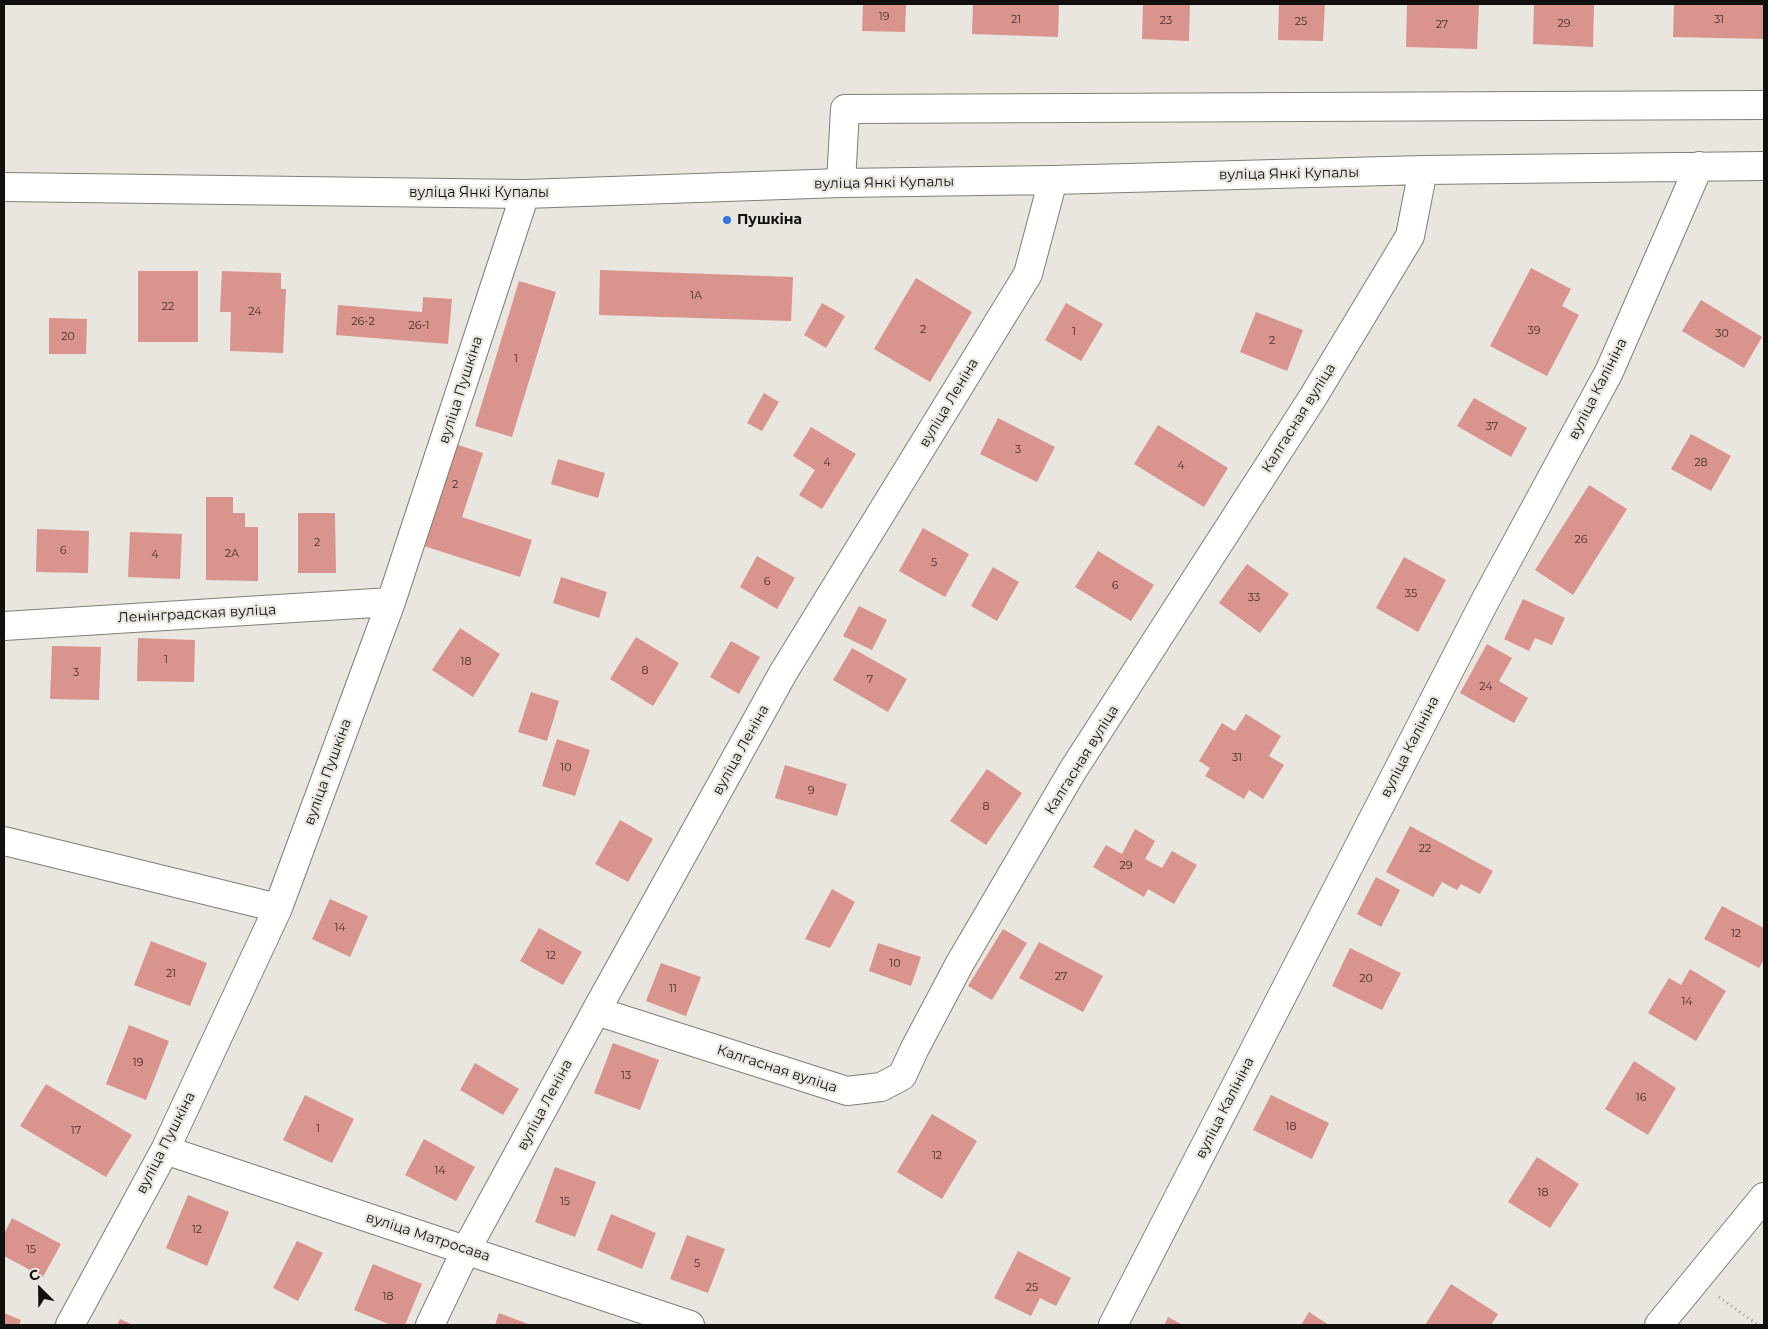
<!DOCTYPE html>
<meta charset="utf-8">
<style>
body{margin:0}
#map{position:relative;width:1768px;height:1329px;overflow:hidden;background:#e8e6de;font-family:Montserrat,sans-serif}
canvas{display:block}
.frame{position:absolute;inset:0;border:5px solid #11100e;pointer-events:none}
.north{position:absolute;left:15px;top:1264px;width:50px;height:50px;-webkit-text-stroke:4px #e8e6de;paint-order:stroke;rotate:337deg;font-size:14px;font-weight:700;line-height:20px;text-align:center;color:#11100e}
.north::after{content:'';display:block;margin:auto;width:18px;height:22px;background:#11100e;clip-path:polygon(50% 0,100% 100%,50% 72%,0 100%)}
</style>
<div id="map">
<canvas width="1768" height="1329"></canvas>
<div class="frame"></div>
<div class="north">С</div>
</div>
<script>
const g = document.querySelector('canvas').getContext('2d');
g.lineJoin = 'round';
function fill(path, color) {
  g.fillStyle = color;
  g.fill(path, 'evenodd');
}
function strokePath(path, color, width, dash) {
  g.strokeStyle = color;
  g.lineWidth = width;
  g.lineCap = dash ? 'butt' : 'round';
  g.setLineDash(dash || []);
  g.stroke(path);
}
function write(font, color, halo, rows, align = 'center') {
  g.font = font + ' Montserrat,sans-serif';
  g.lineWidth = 4.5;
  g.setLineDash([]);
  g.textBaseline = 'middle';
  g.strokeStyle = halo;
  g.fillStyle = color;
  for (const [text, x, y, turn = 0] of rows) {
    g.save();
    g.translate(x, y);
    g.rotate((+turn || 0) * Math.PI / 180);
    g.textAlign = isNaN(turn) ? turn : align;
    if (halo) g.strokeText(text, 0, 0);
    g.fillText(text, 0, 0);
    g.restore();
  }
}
const building = new Path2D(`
 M863 4H906L905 32 862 31Z
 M973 4 1059 5 1058 37 972 34Z
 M1143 4H1190L1189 41 1142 39Z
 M1279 4H1325L1323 41 1278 40Z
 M1407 4H1479L1477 49 1406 47Z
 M1534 4H1594L1593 47 1533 44Z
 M1674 4H1764V39L1673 37Z
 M1531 268 1571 289 1562 306 1579 315 1547 376 1490 346Z
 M600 270 793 277 791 321 599 315Z
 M138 271H198V342H138Z
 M222 271 281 273V289H286L283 353 230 351 231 312H220Z
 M916 278 972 312 930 382 874 349Z
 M519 281 556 292 512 437 475 426Z
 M423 297 452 299 448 344 336 335 338 305 422 312Z
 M1701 300 1762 337 1744 368 1682 331Z
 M822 303 845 316 826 348 804 335Z
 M1066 303 1103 324 1081 361 1045 340Z
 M1256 312 1303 330 1287 371 1240 352Z
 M49 318 87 319 86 354H49Z
 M764 393 779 402 762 431 747 423Z
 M1474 398 1527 428 1511 457 1457 426Z
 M998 418 1055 447 1037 482 980 454Z
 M1158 425 1228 468 1204 507 1134 464Z
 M811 427 856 454 822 509 799 495 815 470 793 456Z
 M1691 434 1731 456 1711 491 1671 469Z
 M452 443 483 453 462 517 532 540 520 577 418 544Z
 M558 459 605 473 598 498 551 484Z
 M1589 485 1627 509 1573 595 1535 570Z
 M206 497H233V513H245V527H258V581L206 580Z
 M298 513H335L336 573H298Z
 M923 528 969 554 945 597 899 571Z
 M37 529 89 531 88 573 36 572Z
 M130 532 182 534 180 579 128 577Z
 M1098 551 1154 585 1131 621 1075 587Z
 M757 556 795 578 777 609 740 587Z
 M1404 557 1446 580 1418 632 1376 608Z
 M1247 564 1289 594 1260 633 1219 603Z
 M993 567 1019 582 997 621 971 606Z
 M561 577 607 592 599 618 553 603Z
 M1523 599 1565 618 1552 645 1535 638 1529 651 1504 639Z
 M859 606 887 620 872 650 843 636Z
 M460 628 500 654 473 697 432 670Z
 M636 637 679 663 653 706 610 679Z
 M138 638 195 640 194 682 137 681Z
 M731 641 760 657 739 694 710 677Z
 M1487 644 1512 658 1499 681 1528 698 1514 723 1460 693Z
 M52 646 101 647 99 700 50 699Z
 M852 648 907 679 888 712 833 680Z
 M531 692 559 701 547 741 518 732Z
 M1246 714 1281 736 1269 756 1284 765 1263 799 1249 790 1244 799 1205 776 1210 768 1199 761 1222 723 1235 731Z
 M557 739 590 750 575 796 542 786Z
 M785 765 847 784 837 816 775 798Z
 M987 769 1022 793 986 845 950 821Z
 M620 820 653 839 628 882 595 864Z
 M1410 826 1493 871 1480 894 1461 884 1457 890 1442 882 1433 897 1386 872Z
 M1135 829 1155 841 1145 859 1162 868 1172 851 1197 865 1174 904 1148 889 1144 897 1093 867 1106 845 1122 854Z
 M1376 877 1400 890 1381 927 1357 914Z
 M832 889 855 902 830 948 805 939Z
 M330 899 368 916 350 957 312 939Z
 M1722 906 1764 928V959L1759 968 1704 939Z
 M539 928 582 952 563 985 520 961Z
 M1003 929 1027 943 992 1000 968 986Z
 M151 941 207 963 190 1006 134 985Z
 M1039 942 1103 976 1083 1012 1019 978Z
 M878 943 921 957 911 986 869 971Z
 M1350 948 1401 973 1382 1010 1332 986Z
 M661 963 701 977 686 1016 646 1001Z
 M1690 969 1726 991 1696 1041 1648 1013 1669 978 1681 985Z
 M129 1025 169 1041 146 1100 106 1084Z
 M613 1043 659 1060 640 1110 594 1093Z
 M1634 1061 1676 1088 1648 1135 1605 1109Z
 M475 1063 519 1089 503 1115 460 1090Z
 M46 1084 132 1135 106 1177 20 1126Z
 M305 1095 354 1119 332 1163 283 1140Z
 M1271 1095 1329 1123 1312 1159 1253 1130Z
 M932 1114 977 1141 942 1199 897 1172Z
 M424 1139 475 1167 456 1201 405 1175Z
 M1537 1157 1579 1184 1550 1228 1508 1202Z
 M555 1167 596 1182 575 1237 535 1222Z
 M188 1195 229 1212 207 1266 166 1248Z
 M611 1214 656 1233 642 1269 597 1250Z
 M12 1218 61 1244 43 1277 4 1256V1234Z
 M687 1235 725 1249 708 1293 670 1279Z
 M297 1241 323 1253 298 1301 273 1288Z
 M1018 1251 1071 1278 1056 1306 1040 1298 1031 1316 994 1298Z
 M373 1264 422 1284 405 1325H391L354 1310Z
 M1451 1284 1498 1314 1491 1325H1425Z
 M1309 1312 1329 1325H1301Z
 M4 1313 21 1320 19 1325H4Z
 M499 1313 531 1325H495Z
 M1168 1317 1183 1325H1164Z
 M120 1319 133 1325H117Z`);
const path = new Path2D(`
 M1719 1297 1758 1325`);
const minor = new Path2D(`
 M841 183 845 109 1764 105
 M4 187 525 194 841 183 1053 180 1423 170 1764 166
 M4 626 391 602
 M4 841 278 908
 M596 1011 847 1091 881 1087 902 1076 915 1048 960 963 1073 770 1313 397 1410 236 1423 170
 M165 1150 690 1325
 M70 1325 165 1150 278 908 391 602 525 194
 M430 1325 466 1250 596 1011 783 673 1028 274 1053 180
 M1113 1325 1485 601 1609 372 1699 166
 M1659 1325 1764 1197`);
const markers = [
 [727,220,5,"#3273e1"]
];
const numberNames = [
 ["19",884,17],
 ["21",1016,20],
 ["31",1719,20],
 ["23",1166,21],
 ["25",1301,22],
 ["29",1564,24],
 ["27",1442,25],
 ["1А",696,296],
 ["22",168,307],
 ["24",255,312],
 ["26-2",363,322],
 ["26-1",419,326],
 ["2",923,330],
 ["39",1534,331],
 ["1",1074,332],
 ["30",1722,334],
 ["20",68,337],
 ["2",1272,341],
 ["1",516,359],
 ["37",1492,427],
 ["3",1018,450],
 ["4",827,463],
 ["28",1701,463],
 ["4",1181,466],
 ["2",455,485],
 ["26",1581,540],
 ["2",317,543],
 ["6",63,551],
 ["2А",232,554],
 ["4",155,555],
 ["5",934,563],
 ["6",767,582],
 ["6",1115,586],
 ["35",1411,594],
 ["33",1254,598],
 ["1",166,660],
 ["18",466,662],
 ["8",645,671],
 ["3",76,673],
 ["7",870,680],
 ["24",1486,687],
 ["31",1237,758],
 ["10",566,768],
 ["9",811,791],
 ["8",986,807],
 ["22",1425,849],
 ["29",1126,866],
 ["14",340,928],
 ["12",1736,934],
 ["12",551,956],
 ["10",895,964],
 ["21",171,974],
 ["27",1061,977],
 ["20",1366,979],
 ["11",673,989],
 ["14",1687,1002],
 ["19",138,1063],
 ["13",626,1076],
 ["16",1641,1098],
 ["18",1291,1127],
 ["1",318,1129],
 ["17",76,1131],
 ["12",937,1156],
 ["14",440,1171],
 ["18",1543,1193],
 ["15",565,1202],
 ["12",197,1230],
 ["15",31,1250],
 ["5",697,1264],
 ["25",1032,1288],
 ["18",388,1297]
];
const streetNames = [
 ["вуліца Янкі Купалы",1289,174,-1],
 ["вуліца Янкі Купалы",884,183,-1],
 ["вуліца Янкі Купалы",479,193],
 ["вуліца Калініна",1598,389,-63],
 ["вуліца Пушкіна",461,390,-72],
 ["вуліца Леніна",949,403,-59],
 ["Калгасная вуліца",1299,418,-58],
 ["Ленінградская вуліца",197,614,-3],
 ["вуліца Калініна",1410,747,-63],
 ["вуліца Леніна",741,750,-61],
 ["Калгасная вуліца",1082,760,-58],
 ["вуліца Пушкіна",328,772,-70],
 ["Калгасная вуліца",777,1069,18],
 ["вуліца Леніна",545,1105,-62],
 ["вуліца Калініна",1225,1108,-63],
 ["вуліца Пушкіна",166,1143,-63],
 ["вуліца Матросава",428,1237,18]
];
const poiNames = [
 ["Пушкіна",737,220]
];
fill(building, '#d9948d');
strokePath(minor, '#807e78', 30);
strokePath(path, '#a09e98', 3, [1, 4]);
strokePath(minor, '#fff', 28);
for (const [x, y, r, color] of markers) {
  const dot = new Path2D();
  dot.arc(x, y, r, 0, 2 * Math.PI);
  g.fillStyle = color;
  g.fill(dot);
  strokePath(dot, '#e8e6de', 2);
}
write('11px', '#43312e', null, numberNames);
write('14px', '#11100e', '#e8e6de', streetNames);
write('bold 14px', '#11100e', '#e8e6de', poiNames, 'left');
</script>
